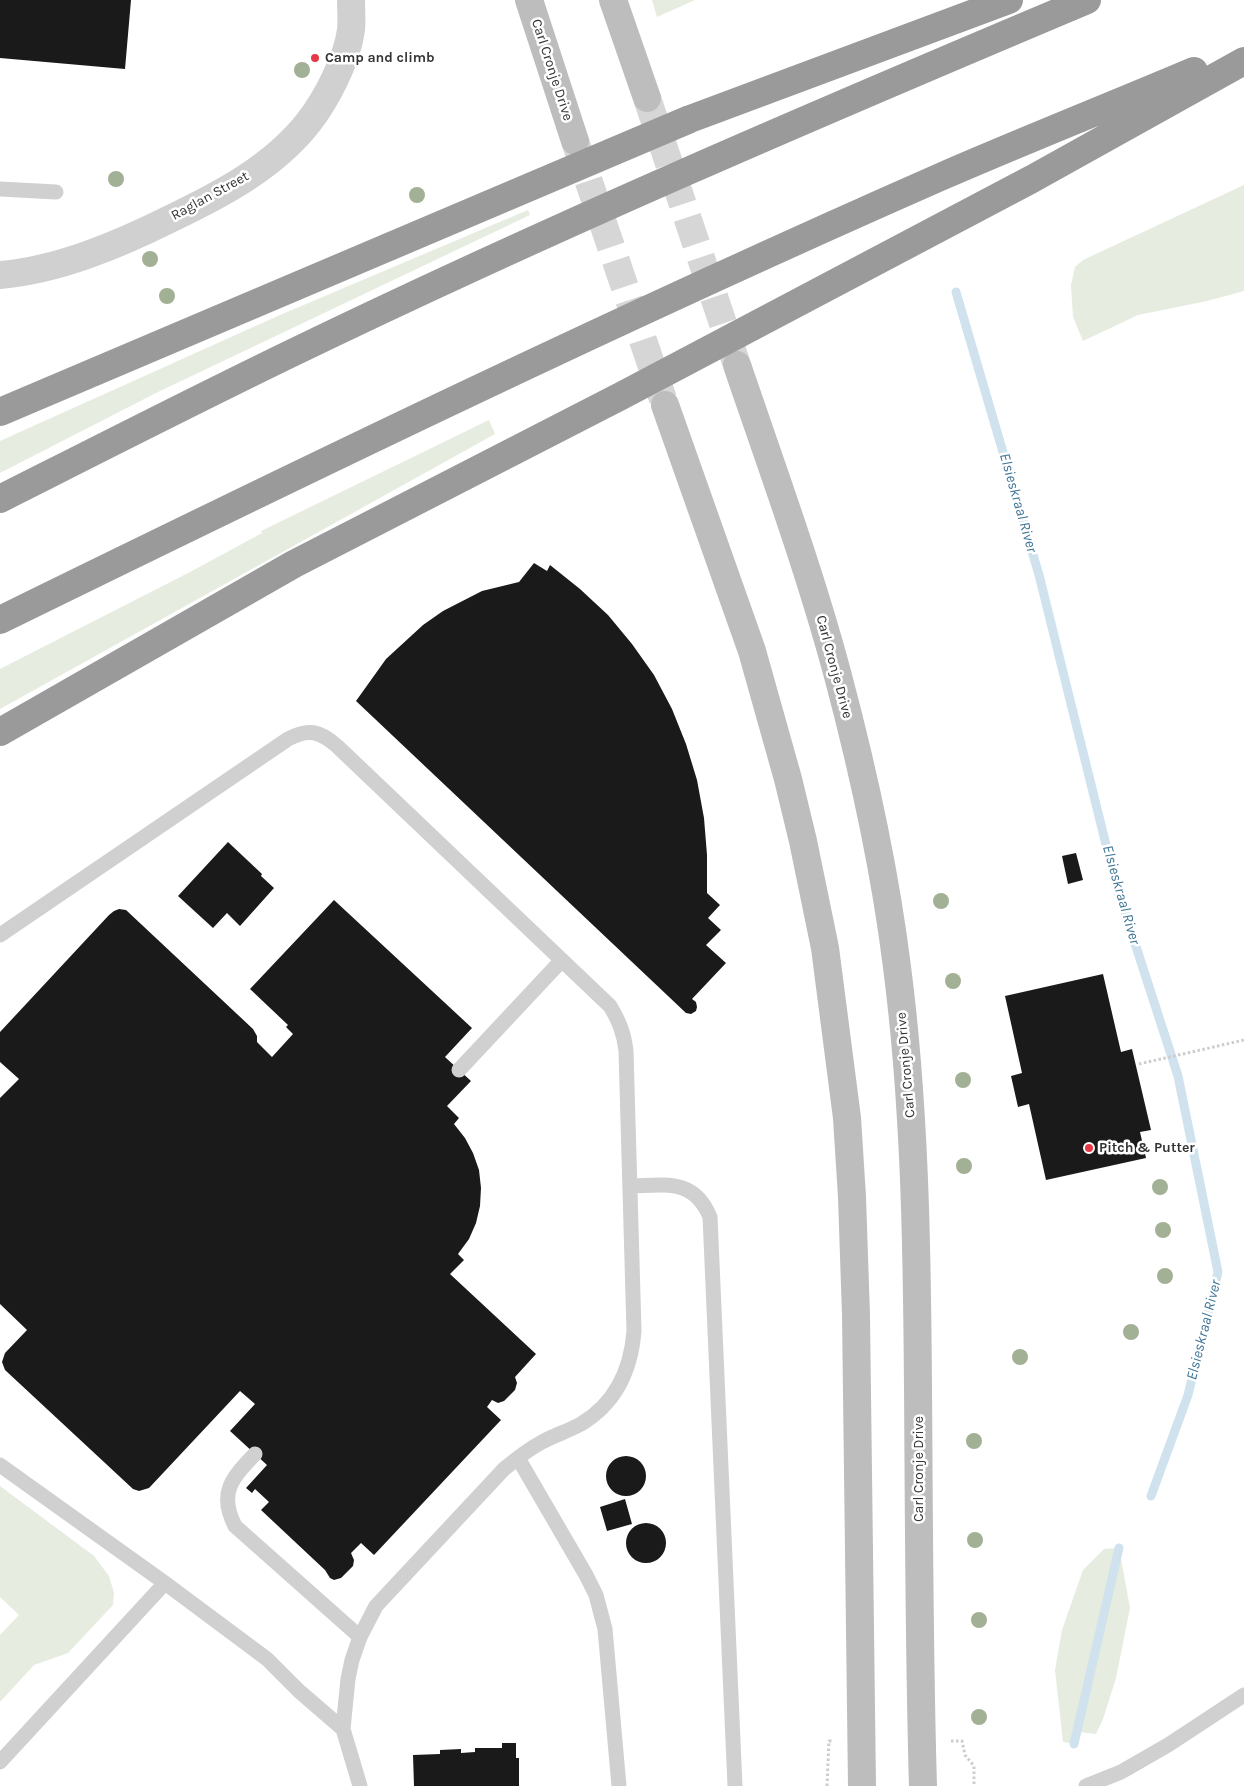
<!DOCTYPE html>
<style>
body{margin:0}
canvas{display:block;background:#fff}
</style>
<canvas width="1244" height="1786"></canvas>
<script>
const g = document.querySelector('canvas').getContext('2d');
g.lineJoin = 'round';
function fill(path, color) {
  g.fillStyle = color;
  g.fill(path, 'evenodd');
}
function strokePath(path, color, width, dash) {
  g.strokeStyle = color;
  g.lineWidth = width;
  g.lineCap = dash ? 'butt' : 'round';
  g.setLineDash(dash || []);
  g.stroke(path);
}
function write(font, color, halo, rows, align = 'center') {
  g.font = font + ' Karla,sans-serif';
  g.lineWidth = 5;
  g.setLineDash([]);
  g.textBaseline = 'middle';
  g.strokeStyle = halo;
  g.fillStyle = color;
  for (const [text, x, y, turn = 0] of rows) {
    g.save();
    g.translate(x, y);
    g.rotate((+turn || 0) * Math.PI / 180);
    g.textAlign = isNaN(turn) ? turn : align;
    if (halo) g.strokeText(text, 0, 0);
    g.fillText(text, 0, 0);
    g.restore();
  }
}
const green = new Path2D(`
 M652 0H695L657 17Z
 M1244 185V291L1207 301 1138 315 1083 341 1073 317 1071 285 1075 267 1083 260Z
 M528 210 530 215 156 393 0 473V441L280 315Z
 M489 420 495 434 0 709V669L192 571 262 533 261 531Z
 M0 1486 94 1556 109 1576 114 1593 113 1605 68 1653 34 1665 0 1702V1635L19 1615 0 1597Z
 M1119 1548 1130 1608 1116 1678 1103 1719 1096 1734 1080 1732 1078 1742 1074 1744 1063 1742 1055 1670 1062 1630 1083 1570 1104 1549Z`);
const stream = new Path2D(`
 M956 292 1039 575 1116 885 1178 1076 1218 1272 1188 1395 1151 1496
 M1074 1744 1119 1548`);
const building = new Path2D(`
 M0 0H131L125 69 0 58Z
 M534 563 547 571 550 565 580 589 608 615 632 644 654 675 672 709 686 744 697 780 704 818 707 855V893L720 905 708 918 721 930 706 945 726 963 692 999 696 1002 697 1007 696 1011 691 1014 686 1013 356 701 386 659 423 625 443 611 482 591 519 582Z
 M228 842 262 874 261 876 274 888 240 926 227 913 213 928 178 896Z
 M1076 853 1083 880 1068 884 1062 856Z
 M334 900 472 1028 445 1057 471 1081 447 1106 459 1118 454 1124 465 1138 473 1153 479 1170 481 1188 480 1206 476 1223 469 1239 458 1254 464 1260 450 1274 536 1354 515 1377 517 1383 515 1390 504 1401 498 1403 492 1400 487 1407 501 1420 374 1555 361 1543 351 1553 354 1560 353 1566 341 1578 334 1580 330 1578 325 1570 261 1510 269 1502 255 1489 252 1493 246 1488 267 1465 230 1431 255 1404 240 1391 149 1488 139 1491 133 1489 5 1370 2 1362 5 1353 27 1330 0 1304V1098L19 1079 0 1062V1032L109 915 114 911 119 909 126 910 253 1029 257 1036V1042L272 1057 293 1034 286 1027 288 1025 250 989Z
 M1103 974 1121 1052 1132 1049 1151 1130 1140 1132 1146 1158 1046 1180 1029 1104 1018 1107 1011 1076 1022 1073 1005 996Z
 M606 1476a20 20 0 1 1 40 0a20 20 0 1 1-40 0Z
 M625 1499 632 1524 607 1531 600 1507Z
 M626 1543a20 20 0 1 1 40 0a20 20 0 1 1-40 0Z
 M502 1743H516V1758H519V1786H414L413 1755 440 1754V1750L461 1749V1753L475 1752V1748H502Z`);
const secondaryTunnel = new Path2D(`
 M647 98 736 362
 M575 141 663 399`);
const path = new Path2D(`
 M1139 1064 1244 1040
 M951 1741H962L965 1755 974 1766V1786
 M827 1786 829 1741H833`);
const lane = new Path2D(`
 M0 189 56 192
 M0 935 288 739C308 728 320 731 337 746L610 1006C619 1021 624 1033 626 1051L634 1331C631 1370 616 1403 581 1424 568 1431 555 1435 542 1442 529 1449 516 1459 504 1469L376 1606 360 1637 352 1660 348 1679 343 1729 360 1786
 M459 1070 562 960
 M630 1186C665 1185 694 1178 710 1217L735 1786
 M255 1454C232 1478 218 1493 235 1526L360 1637
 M518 1458 586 1575 596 1595 605 1629 619 1786
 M0 1465 165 1583 267 1659 299 1691 343 1729
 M0 1762 165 1583
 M1086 1786 1121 1772 1168 1745 1244 1695`);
const street = new Path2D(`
 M0 275C59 270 120 244 172 218 222 194 273 167 308 123 326 100 347 60 351 30 352 21 351 10 351 0`);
const secondary = new Path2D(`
 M529 0 575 141
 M613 0 647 98
 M737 365C772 468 810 571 838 676 863 770 885 870 897 967 915 1106 917 1247 918 1387 919 1520 919 1653 923 1786
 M665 405 752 651 788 779 803 841 825 948 847 1118 852 1197 856 1315 862 1786`);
const highway = new Path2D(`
 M0 412 690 119 1009 0
 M0 499C97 450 193 401 290 354 552 227 819 113 1087 0
 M0 620C310 468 622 317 938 178 1023 141 1109 107 1194 71
 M0 732 294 564 621 396 1032 179 1244 61`);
const trees = [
 [302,70],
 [116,179],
 [417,195],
 [150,259],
 [167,296],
 [941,901],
 [953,981],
 [963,1080],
 [964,1166],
 [1160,1187],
 [1163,1230],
 [1165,1276],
 [1131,1332],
 [1020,1357],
 [974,1441],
 [975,1540],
 [979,1620],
 [979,1717]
];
const markers = [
 [315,58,5,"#e63946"],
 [1089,1148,5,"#e63946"]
];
const poiNames = [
 ["Camp and climb",325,58],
 ["Pitch & Putter",1099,1148]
];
const streetNames = [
 ["Carl Cronje Drive",552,70,72],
 ["Raglan Street",210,196,-29],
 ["Carl Cronje Drive",834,667,75],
 ["Carl Cronje Drive",906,1065,-95],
 ["Carl Cronje Drive",919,1469,-90]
];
const waterNames = [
 ["Elsieskraal River",1018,503,74],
 ["Elsieskraal River",1121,895,74],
 ["Elsieskraal River",1204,1330,-76]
];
fill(green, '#e6ecdf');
strokePath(stream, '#cfe2ee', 9);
fill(building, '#1a1a1a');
strokePath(secondaryTunnel, '#d6d6d6', 28, [28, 14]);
strokePath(path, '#cdcdcd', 3, [2.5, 2.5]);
strokePath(lane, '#d0d0d0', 15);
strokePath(street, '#d0d0d0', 28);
strokePath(secondary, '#bdbdbd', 28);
strokePath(highway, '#9a9a9a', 28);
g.fillStyle = '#a2b095';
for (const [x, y] of trees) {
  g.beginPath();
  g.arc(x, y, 8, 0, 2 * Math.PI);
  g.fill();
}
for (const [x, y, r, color] of markers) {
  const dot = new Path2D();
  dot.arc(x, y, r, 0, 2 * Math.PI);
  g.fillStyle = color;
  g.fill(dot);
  strokePath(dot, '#fff', 2);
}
write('bold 14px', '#333', '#fff', poiNames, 'left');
write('14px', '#333', '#fff', streetNames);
write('italic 15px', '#3f7597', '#fff', waterNames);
</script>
